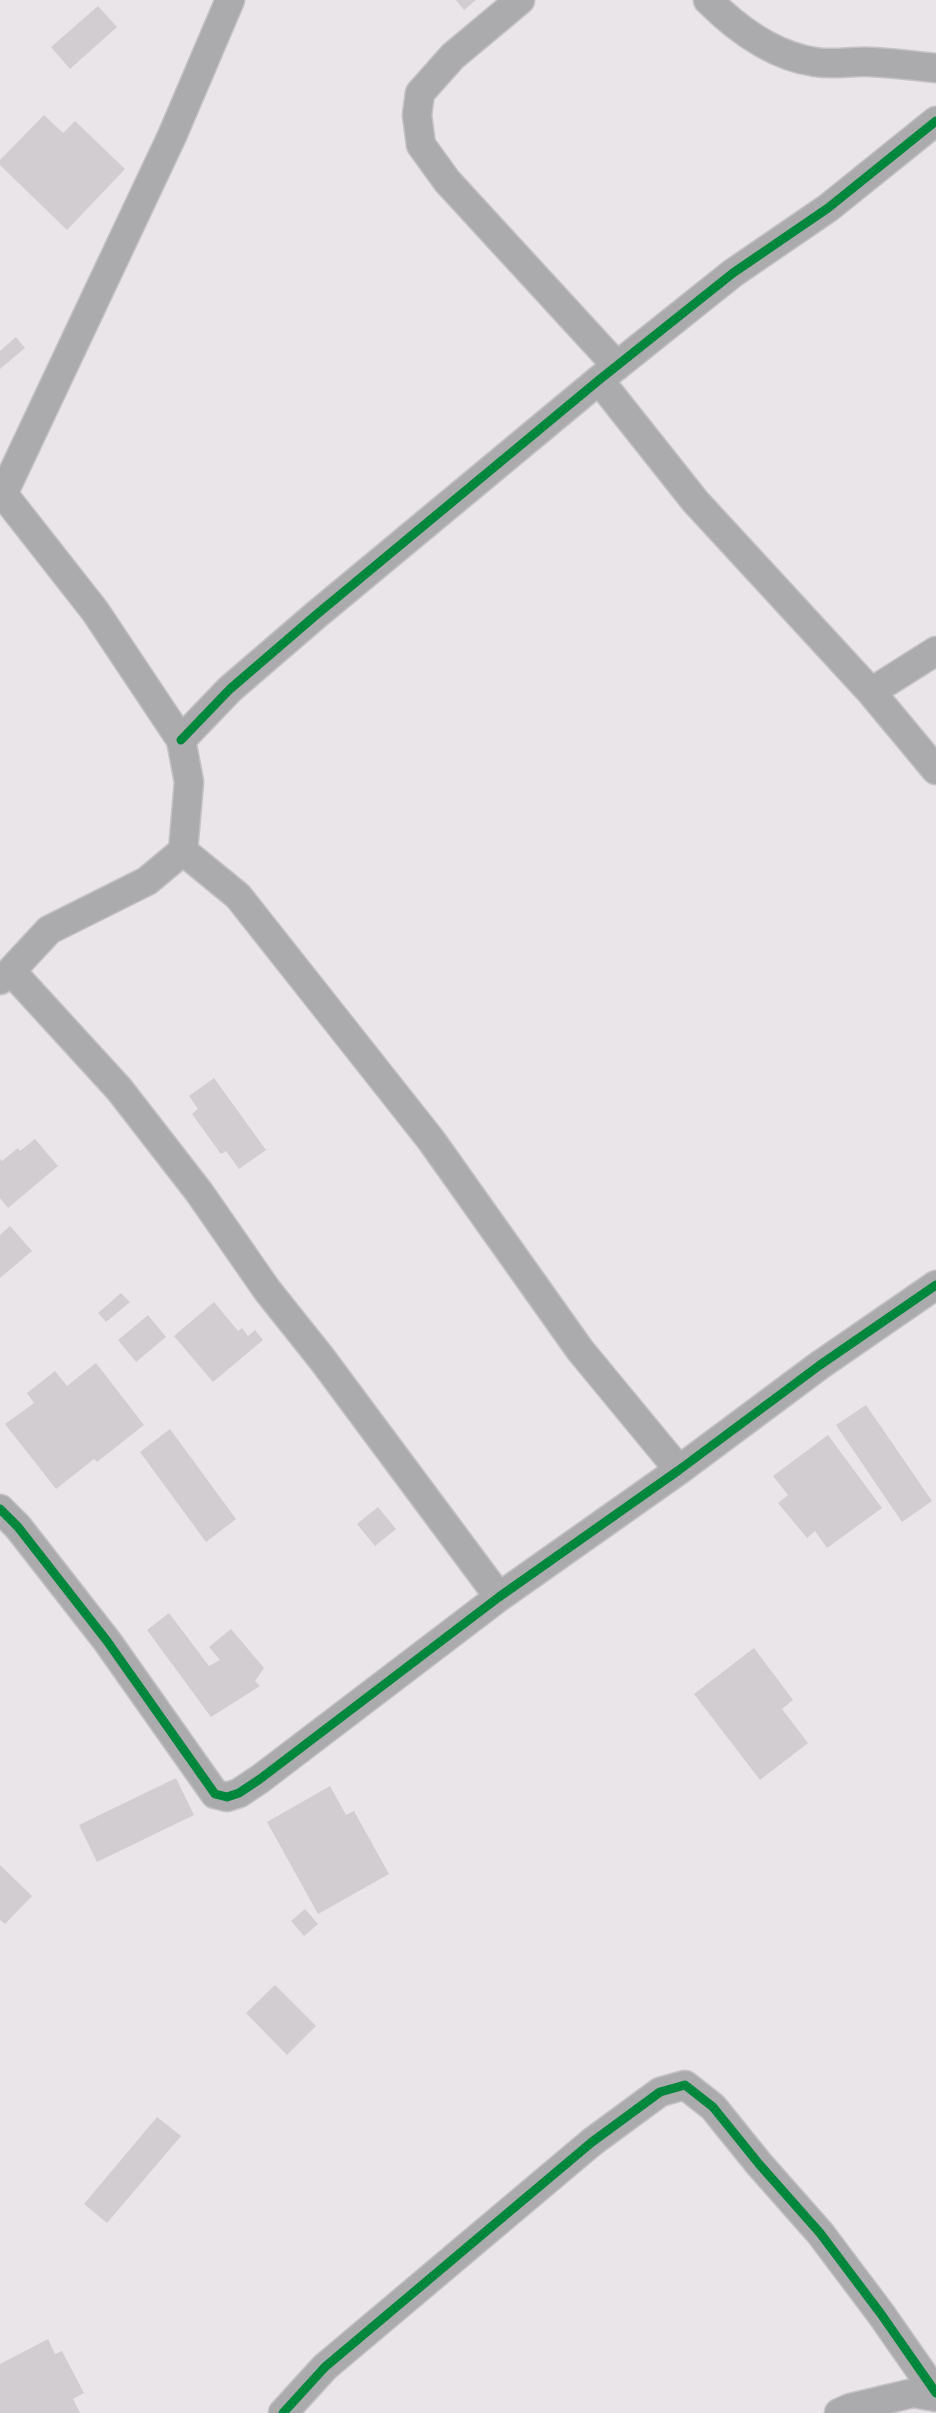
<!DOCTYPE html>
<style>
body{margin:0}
canvas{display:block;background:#e9e5e9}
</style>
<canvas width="936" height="2413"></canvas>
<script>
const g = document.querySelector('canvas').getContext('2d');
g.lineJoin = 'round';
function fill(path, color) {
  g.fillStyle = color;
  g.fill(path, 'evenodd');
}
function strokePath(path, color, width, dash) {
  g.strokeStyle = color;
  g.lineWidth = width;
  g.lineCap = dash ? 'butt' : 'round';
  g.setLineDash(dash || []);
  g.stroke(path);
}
const building = new Path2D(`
 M456 0H476L464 10Z
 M98 6 117 27 70 69 51 47Z
 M44 115 63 133 75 121 125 169 67 230 0 165V160Z
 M16 337 25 348 0 369V351Z
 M214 1078 266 1150 239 1169 226 1151 221 1154 192 1114 198 1109 189 1096Z
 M35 1139 58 1166 8 1208 0 1198V1159L2 1161 18 1148 20 1151Z
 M10 1226 32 1251 0 1278V1235Z
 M121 1293 130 1302 106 1322 98 1313Z
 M214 1302 238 1331 242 1328 248 1336 255 1330 263 1340 213 1382 174 1336Z
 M148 1315 166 1337 136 1362 118 1340Z
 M96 1363 144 1425 97 1462 94 1459 56 1489 5 1424 34 1403 27 1393 55 1371 67 1386Z
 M866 1405 932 1501 902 1522 836 1425Z
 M170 1429 236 1519 206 1542 140 1452Z
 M828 1435 882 1508 827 1548 815 1531 807 1538 778 1503 788 1495 773 1476Z
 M378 1507 396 1529 375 1546 357 1524Z
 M169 1613 209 1666 220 1660 209 1647 231 1629 264 1668 255 1681 260 1686 211 1717 147 1630Z
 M754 1648 793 1700 782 1709 808 1743 760 1780 694 1694Z
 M176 1778 194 1815 97 1862 79 1825Z
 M330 1786 346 1815 354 1811 389 1874 318 1914 267 1822Z
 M0 1865 32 1896 5 1924 0 1920Z
 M305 1909 318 1924 304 1936 291 1921Z
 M275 1985 316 2026 287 2055 246 2013Z
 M157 2117 181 2136 107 2223 84 2204Z
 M48 2339 55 2354 62 2351 84 2393 73 2399 80 2413H0V2364Z`);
const street = new Path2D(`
 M520 0 453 56 420 93 417 115 421 145 447 181 617 366
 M708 0C736 28 774 56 815 62 833 65 853 61 871 62 893 63 914 66 936 68
 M599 380 695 501 871 692 936 770
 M0 490 95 611 181 740 189 782 183 851 147 881 49 930 11 971 0 980
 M3 494 172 136 230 0
 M871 692 936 651
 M181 740 230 689 316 615 599 380 733 273 828 208 936 121
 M183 851 238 896 431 1140 580 1350 679 1470
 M11 971 119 1089 199 1192 267 1290 322 1359 499 1597
 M0 1509 18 1527 107 1641 215 1794 227 1797 239 1793 260 1779 499 1597 679 1470 820 1365 936 1285
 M283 2413 325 2367 592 2142 660 2092 685 2085 713 2107 759 2164 820 2233 881 2314 936 2393
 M839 2413 850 2408 913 2393 936 2397`);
const cycleway = new Path2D(`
 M181 740 230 689 316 615 599 380 733 273 828 208 936 121
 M0 1509 18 1527 107 1641 215 1794 227 1797 239 1793 260 1779 499 1597 679 1470 820 1365 936 1285
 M283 2413 325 2367 592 2142 660 2092 685 2085 713 2107 759 2164 820 2233 881 2314 936 2393`);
fill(building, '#d1cdd0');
strokePath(street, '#c4c2c4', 31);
strokePath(street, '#abaaac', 28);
strokePath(cycleway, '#00873e', 9);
</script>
